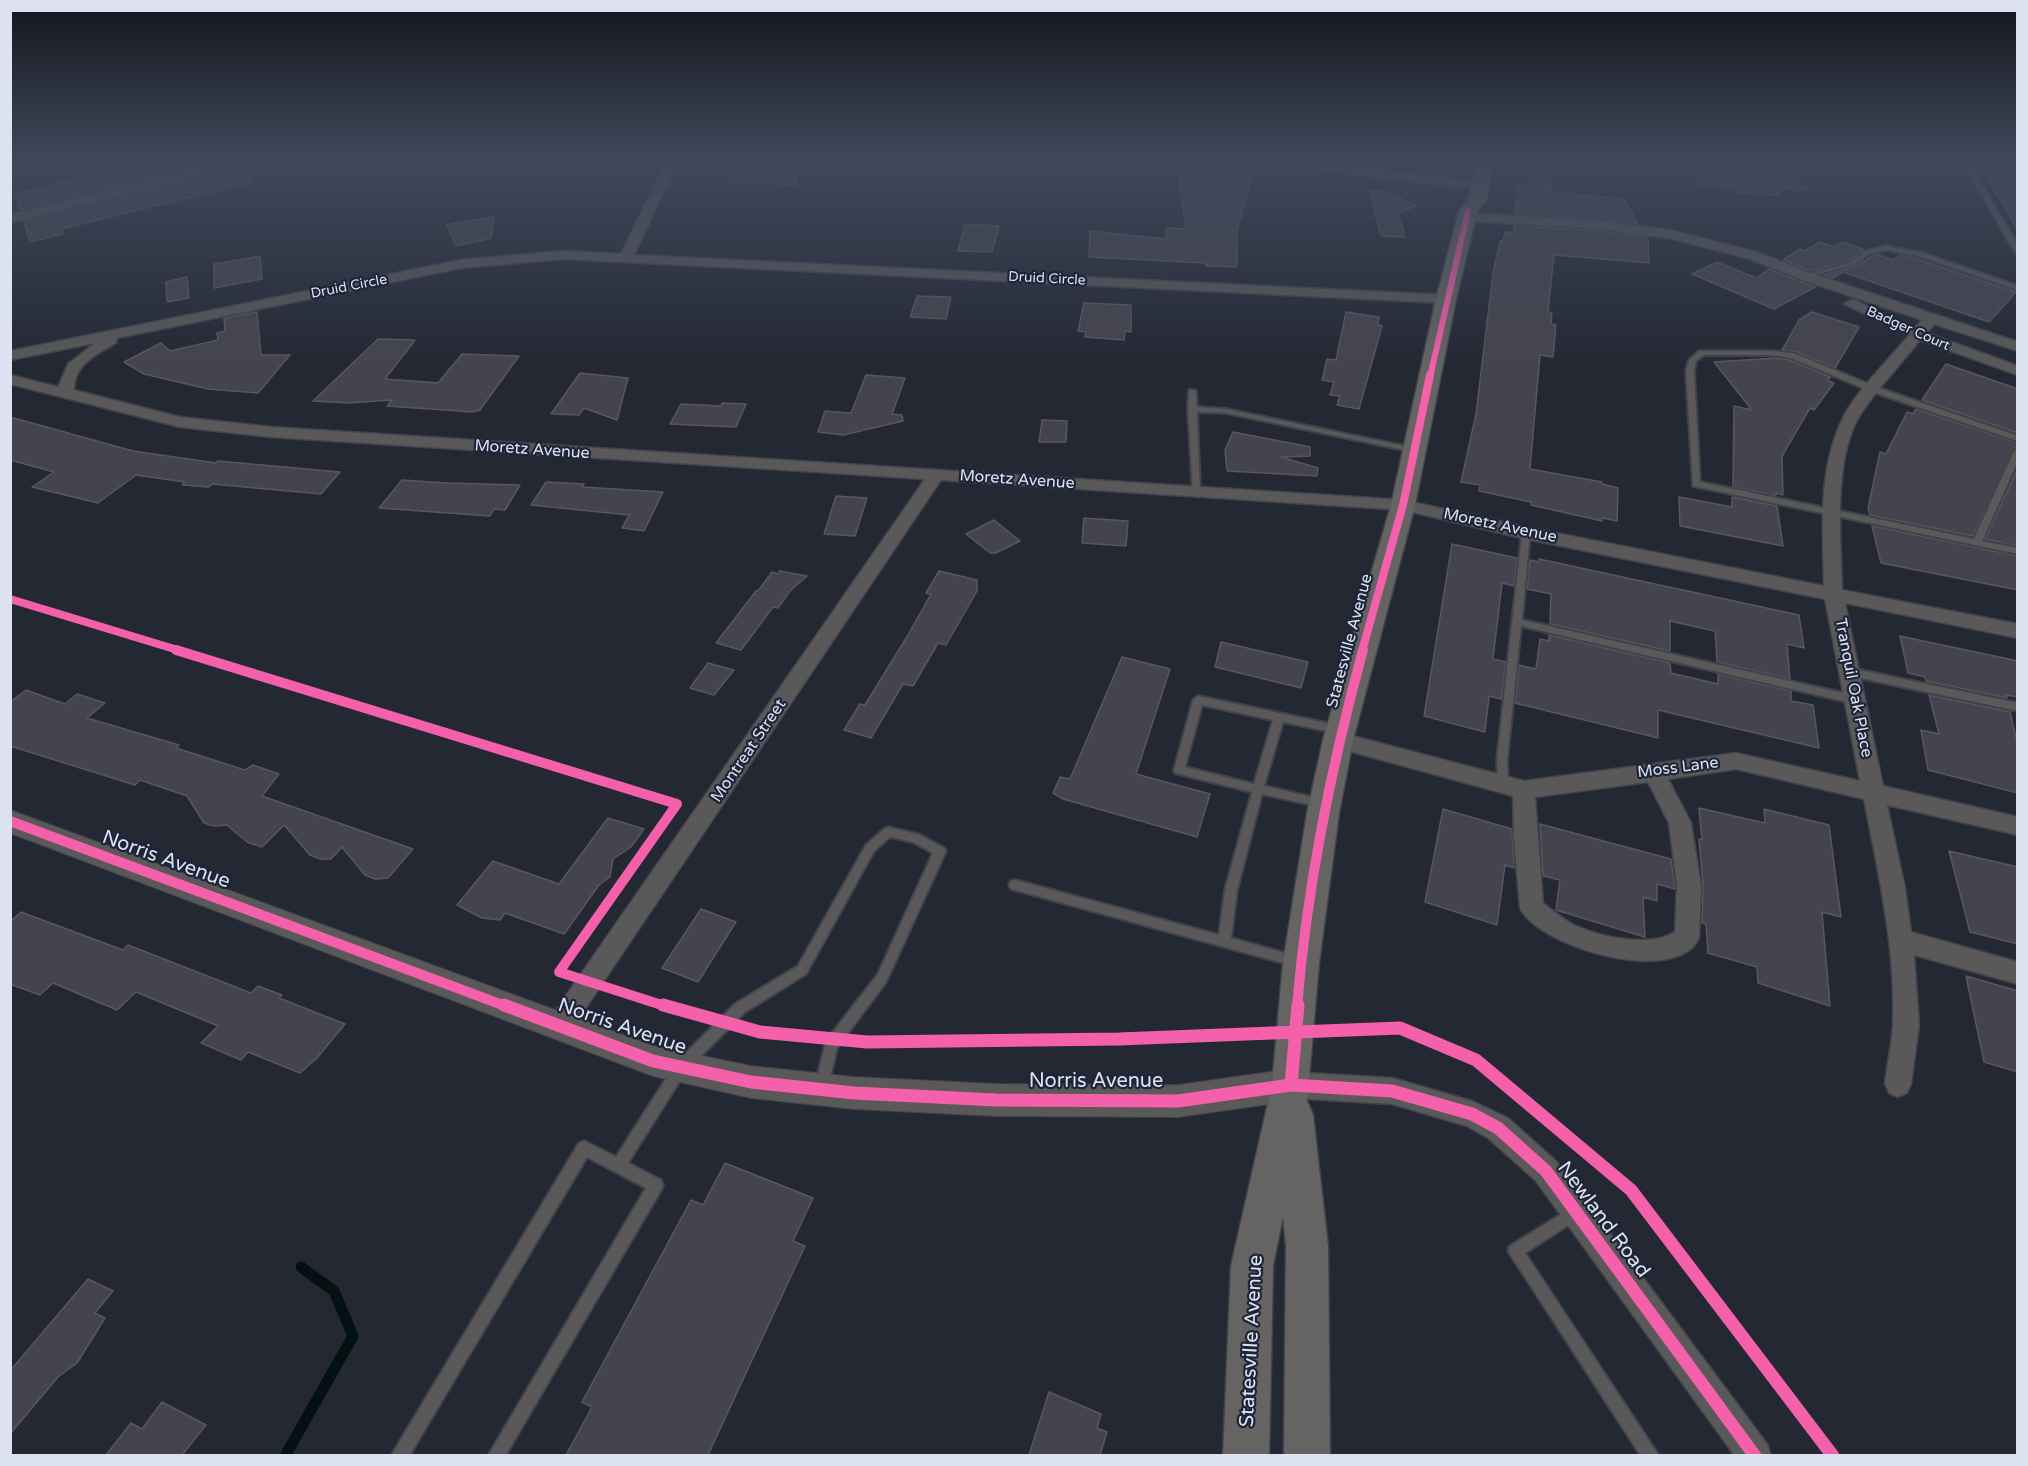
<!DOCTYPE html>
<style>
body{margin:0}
#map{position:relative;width:2028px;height:1466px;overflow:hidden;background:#242833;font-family:"Varela Round",sans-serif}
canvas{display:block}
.frame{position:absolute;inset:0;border:12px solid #dce2f0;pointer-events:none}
</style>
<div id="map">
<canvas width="2028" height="1466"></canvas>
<div class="frame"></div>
</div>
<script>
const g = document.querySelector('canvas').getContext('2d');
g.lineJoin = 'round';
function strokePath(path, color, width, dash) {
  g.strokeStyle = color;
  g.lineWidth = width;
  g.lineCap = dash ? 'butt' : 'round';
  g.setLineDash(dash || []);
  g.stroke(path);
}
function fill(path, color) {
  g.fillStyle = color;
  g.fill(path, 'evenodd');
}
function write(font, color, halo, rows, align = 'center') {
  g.font = font + ' "Varela Round",sans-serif';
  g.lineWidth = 4.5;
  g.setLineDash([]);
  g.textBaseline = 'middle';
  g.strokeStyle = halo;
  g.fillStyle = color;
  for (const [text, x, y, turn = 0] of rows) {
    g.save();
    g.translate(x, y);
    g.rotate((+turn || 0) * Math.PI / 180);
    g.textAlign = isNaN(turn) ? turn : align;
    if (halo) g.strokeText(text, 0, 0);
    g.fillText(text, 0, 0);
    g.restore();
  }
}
const stream = new Path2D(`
 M285 1456 353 1336 334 1291 301 1267`);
const building = new Path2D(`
 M131 164H209L20 210 15 195Z
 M242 164H250L252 182 61 229 63 234 30 242 24 222Z
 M730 164H799L796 185 729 182Z
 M1531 164H1553L1551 192 1624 199 1638 224 1515 213 1518 185 1529 186Z
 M1685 164H1786L1809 190 1775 189 1780 195 1738 193 1733 187 1700 186Z
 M1980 166 2018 170V230Z
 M1198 174 1251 179 1237 230V267L1206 266V263L1089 257 1090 231 1166 239V228L1186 229 1178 176 1198 178Z
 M1369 190 1389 193 1416 206 1398 213 1405 237 1381 236Z
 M494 217 491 238 456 246 447 225Z
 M965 224 999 226 992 252 958 251Z
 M1514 226 1591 230 1646 237 1648 241 1649 263 1554 255 1548 312 1552 313 1551 324 1556 325 1553 357 1540 355 1530 469 1602 482V484L1618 488 1617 521 1602 518V521L1531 505V502L1479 491 1480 485 1461 482 1476 414 1493 273 1500 241H1503L1505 232 1513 233Z
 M1820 242 1834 247 1843 242 1864 250 1850 260 1811 271 1783 260 1800 249 1805 251Z
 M1876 254 1893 260 1900 255 1911 257 2016 292 1989 322 1843 272 1832 278 1824 275 1856 266Z
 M260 256 262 279 214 288V264Z
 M1717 262 1756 278 1769 269 1815 287 1774 309 1692 274Z
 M187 277 189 298 167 302 166 282Z
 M917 296 951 297 946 319 910 317Z
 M1084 303 1131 305V332L1125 331 1124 340 1085 337 1086 332 1078 331Z
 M257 312 261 355H290L258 393 208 389 144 374 124 362 161 343 170 351 218 340 217 333 225 331 224 318Z
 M1346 312 1379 317 1378 325 1382 326 1359 409 1337 405 1340 396 1330 395 1334 382 1322 380 1327 359 1336 360Z
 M1812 312 1859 327 1835 368 1797 352 1782 350 1799 320Z
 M378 339 415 340 385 379 438 383 462 354 519 356 480 410 473 412 387 406 392 400 349 403 313 401Z
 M1777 358 1790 360 1830 377 1828 381 1834 383 1814 410 1810 408 1782 456 1783 495 1776 493V496L1733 487 1734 406 1752 410 1714 362Z
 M1946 364 2018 389V433L1922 400Z
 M580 373 628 378 617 420 584 408 579 415 551 414Z
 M866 375 905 378 892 414 902 415 903 421 843 435 818 432 825 411 851 413Z
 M722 403 746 404 736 427 670 424 681 404 721 406Z
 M1916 409 2018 443 1973 536 1870 515 1868 508 1880 452 1886 454 1907 412 1913 414Z
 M10 417 133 451 216 463 218 461 340 472 321 494 212 484 209 487 182 485 185 482 136 475 98 503 32 487 54 472 10 460Z
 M1042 420 1067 421 1066 442H1039Z
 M1233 432 1310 447V456L1281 457 1318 468 1317 476 1227 471 1225 450Z
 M2018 468V546L1985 539Z
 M402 480 448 483 520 485 505 510 494 509 490 516 379 508Z
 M546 482 584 484 582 487 663 492 644 531 622 528 629 515 531 505Z
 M836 496 867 498 855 536 824 534Z
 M1679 497 1732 507V497L1777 506 1783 546 1680 526Z
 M1084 518 1128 521 1126 546 1082 543Z
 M994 520 1020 541 996 553H990L966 534Z
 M1872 526 2018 556V590L1881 563Z
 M1452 544 1517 558 1514 586 1502 583 1493 659 1506 662 1501 699 1489 696 1485 732 1424 716Z
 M1539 559 1799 615 1804 648 1787 644 1790 679 1717 662 1715 631 1670 621V651L1550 624 1551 594 1527 589 1530 560 1539 562Z
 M780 571 807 576 790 591 778 608 773 607 741 650 716 643 756 591H758L772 572 778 574Z
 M939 571 977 580V591L946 645 938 643 913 686 903 684 871 738 844 730 860 704 865 705 908 635 931 594 926 593Z
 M1549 635 1670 663 1671 673 1718 684V674L1791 691V701L1813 705 1819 748 1658 710V738L1515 703 1519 665 1536 669 1540 639 1549 641Z
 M1900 636 2018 661V697L2006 695 2007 698 1926 681 1925 677 1908 673Z
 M1221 642 1308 662 1301 688 1215 667Z
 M1122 657 1170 669 1136 774 1210 794 1197 837 1063 799 1053 793 1060 777 1070 779Z
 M708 663 734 670 714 695 690 688Z
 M26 690 65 704 77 694 105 703 87 718 179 745 176 748 245 770 253 765 279 774 262 796 413 849 388 878 375 879 365 875 342 847 331 859H320L310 855 284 825 262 847 247 842 227 825 214 826 204 823 187 796 140 780 135 785 10 746V702Z
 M1929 695 2010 712 2018 746V793L1928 770 1921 730 1939 734Z
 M1699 808 1765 823 1764 809 1829 825 1841 917 1822 912 1830 1006 1758 983 1757 967 1708 953 1706 924 1702 923 1703 886 1699 839 1702 840Z
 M1443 809 1512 829 1514 868 1505 865 1497 925 1425 902Z
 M608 818 644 829 631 847 613 859 610 877 599 885 564 934 505 913 500 920 482 918 457 905 493 861 559 884Z
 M1540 824 1671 859 1675 889 1657 884V901L1643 897 1645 937 1556 910 1560 880 1543 876Z
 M1949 851 2018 867V944L1970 932Z
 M701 909 736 922 698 982 662 968Z
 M21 912 123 950 128 945 251 993 258 986 282 995 279 998 345 1024 317 1058 300 1073 248 1052 241 1060 201 1043 218 1026 136 992 117 1010 53 983 40 995 10 984V922Z
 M1966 976 2018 991V1072L1984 1062Z
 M725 1163 813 1198 793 1241 805 1246 708 1455H566L592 1407 582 1402 691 1200 703 1205Z
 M88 1279 113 1291 95 1313 105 1318 77 1363 58 1377 10 1434V1371Z
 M1049 1392 1101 1414 1097 1428 1107 1432 1100 1455H1029Z
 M162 1402 206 1425 182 1455H106L131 1423 142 1429Z`);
const service = new Path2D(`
 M1964 164H1970L2018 246V254L2015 252Z
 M1886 246 1922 253 2018 286V290L1919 256 1886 250 1870 253 1855 264 1805 278 1802 276 1851 262 1866 251Z
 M1699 351H1773L1796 354 1876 387 2018 436V441L1870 391 1791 358 1773 355H1704L1696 361 1694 371 1700 482 1974 539 2014 451 2018 449V461L1982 541 2018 548V554L1693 486 1686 371 1689 360Z
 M1189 390H1195L1196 392 1197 407 1226 409 1414 448 1418 450 1414 452 1226 413 1197 412 1200 492 1196 495 1193 494 1188 409Z
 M1526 530 1530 533 1522 620 1856 696 1861 700 1856 704 1521 626 1507 760 1508 784 1507 787H1499L1498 784 1497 760 1522 533Z
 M1850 668 2018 703V711L1846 675 1845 672 1846 669Z
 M1198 696 1341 726 1346 730 1341 734 1283 722 1264 786 1321 799 1325 800 1327 803 1325 806 1321 807 1262 794 1237 890 1231 938 1302 958 1304 962 1302 966 1298 967 1015 890 1011 889 1009 885 1011 881 1015 880 1219 935 1225 890 1252 792 1175 773 1174 770 1193 700ZM1202 705 1273 720 1254 784 1185 767Z
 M888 827 920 835 944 848 946 851 886 982 837 1048 827 1091 822 1092 817 1091 815 1086 826 1041 878 974 933 853 913 842 890 837 874 851 806 974 745 1012 686 1071 628 1163 661 1180 663 1185 661 1190 505 1456H488L646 1188 587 1157 409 1456H391L579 1143 584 1141 616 1157 676 1063 735 1004 798 966 866 845 884 829Z
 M1576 1205 1581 1207 1583 1212 1581 1217 1525 1253 1659 1456H1641L1508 1251 1510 1246Z`);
const minor = new Path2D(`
 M14 164H27L10 177V167Z
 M219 164H240L10 223V215Z
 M665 164H677L634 255 1446 295 1453 299 1446 303 563 259 461 268 117 338 116 343C96 354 74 365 74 390L180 417 271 427 1403 500 1526 527 1824 586C1823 528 1817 467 1845 414 1856 392 1892 356 1909 335L1844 304 1851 300 1856 301 1915 328 1922 320 1800 279 1750 259 1670 238 1591 228 1467 221 1461 217 1467 213 1591 220 1670 230 1760 253 1810 273 2018 342V351L1934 324 1927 333 2018 366V375L1920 340C1901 364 1879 387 1862 412 1832 457 1841 538 1842 590L2018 624V638L1845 603 1883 786 2018 817V835L1887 805 1905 888 1911 932 2018 962V984L1914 955 1919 1025 1911 1084 1907 1093 1898 1097 1889 1093 1885 1084C1887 1064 1892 1044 1893 1024 1896 949 1878 872 1864 799L1736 769 1668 779 1691 823 1701 886 1699 938C1676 987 1540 948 1520 908L1514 839 1513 796 1338 748 1331 746 1327 740 1331 734 1338 732 1524 781 1736 753 1860 781 1825 599 1526 539 1403 510 941 480 569 1033 560 1037 551 1033 547 1025 551 1017 925 479 271 437 180 427 10 384V375L58 387 68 364 95 343 10 360V351L461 260 563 251 621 254ZM1648 782 1669 823 1677 886 1675 932C1649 948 1601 937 1574 925 1563 919 1553 911 1543 903L1535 797Z
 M1297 164H1333L1463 180 1469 184 1463 188 1303 168Z
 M1291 1072 1392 1078 1472 1101 1508 1118 1556 1161 1767 1444 1771 1456H1735L1536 1181 1488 1138 1467 1126 1392 1104 1291 1098 1282 1094 1278 1085 1282 1076Z`);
const tertiary = new Path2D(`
 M10 810 653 1046 751 1066 854 1077 996 1084 1178 1085 1291 1069 1302 1074 1307 1085 1302 1096 1291 1101 1178 1117 996 1116 854 1109 751 1098 653 1076 10 833Z`);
const secondary = new Path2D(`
 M1476 164H1492L1487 199 1477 212 1456 299 1415 505 1353 740 1339 813 1319 963 1307 1101 1313 1115 1328 1246 1330 1456H1284L1286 1246 1283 1216 1273 1266 1269 1456H1223L1231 1266 1272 1085 1283 963 1307 813 1323 740 1391 505 1436 299 1459 211 1469 198Z`);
const cyclewayFar3 = new Path2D(`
 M1430 377 1468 211`);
const cyclewayFar2 = new Path2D(`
 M10 599 181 651
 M1362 651 1403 505 1430 375`);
const cyclewayFar1 = new Path2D(`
 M176 650 677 804 559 972 668 1007
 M10 821 508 1007
 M1297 1007C1307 885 1331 767 1363 650`);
const cycleway = new Path2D(`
 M504 1005 653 1061 751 1082 854 1093 996 1100 1178 1101 1291 1085 1392 1091 1472 1114 1498 1128 1546 1171 1755 1456
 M663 1005 760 1032 867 1042 1119 1039 1400 1028 1476 1060 1631 1190 1833 1456
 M1291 1085 1298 1005`);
const farStreetnames = [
 ["Druid Circle",1047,279,3],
 ["Druid Circle",349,287,-11],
 ["Badger Court",1908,329,24]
];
const streetNames = [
 ["Moretz Avenue",532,450,4],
 ["Moretz Avenue",1017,480,4],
 ["Moretz Avenue",1500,526,12],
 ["Statesville Avenue",1350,641,-75],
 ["Tranquil Oak Place",1853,688,79],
 ["Montreat Street",749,751,-56],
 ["Moss Lane",1678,768,-7]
];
const nearStreetnames = [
 ["Norris Avenue",166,860,20],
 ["Norris Avenue",622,1027,19],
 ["Norris Avenue",1096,1082],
 ["Newland Road",1603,1220,53],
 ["Statesville Avenue",1252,1341,-87]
];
strokePath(stream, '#031113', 11);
fill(building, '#45444e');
strokePath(building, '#585760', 1.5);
strokePath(service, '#3f434c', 4);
strokePath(minor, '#3f434c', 3);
strokePath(tertiary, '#3f434c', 2);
strokePath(secondary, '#3f434c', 3);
fill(service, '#5a5858');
fill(minor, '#5a5858');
fill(tertiary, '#5a5858');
fill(secondary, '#666462');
strokePath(cyclewayFar3, '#f560ab', 6);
strokePath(cyclewayFar2, '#f560ab', 8);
strokePath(cyclewayFar1, '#f560ab', 10);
strokePath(cycleway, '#f560ab', 13);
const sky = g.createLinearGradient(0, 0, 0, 369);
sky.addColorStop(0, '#14161c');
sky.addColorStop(0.44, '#3f485b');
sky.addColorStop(1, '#3f485b00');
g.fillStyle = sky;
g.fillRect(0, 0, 2028, 369);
write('14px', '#dce2f0', '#1e2539', farStreetnames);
write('16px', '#dce2f0', '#1e2539', streetNames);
write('20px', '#dce2f0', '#1e2539', nearStreetnames);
</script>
